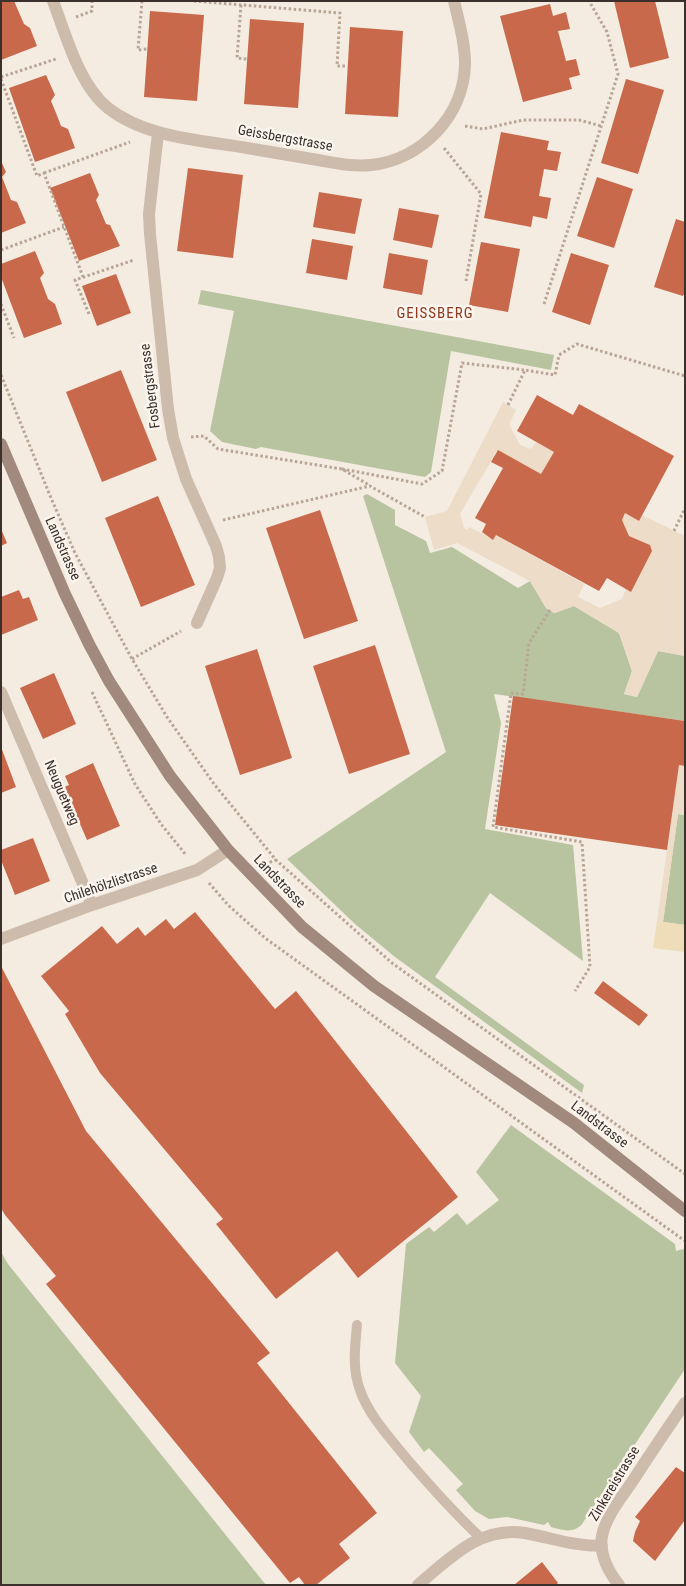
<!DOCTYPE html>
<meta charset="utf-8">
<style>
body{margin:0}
#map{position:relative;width:686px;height:1586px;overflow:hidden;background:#f4ebe1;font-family:"Roboto Condensed",sans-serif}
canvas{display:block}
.frame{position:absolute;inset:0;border:2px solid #3b302b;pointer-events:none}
</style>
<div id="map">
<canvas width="686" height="1586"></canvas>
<div class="frame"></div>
</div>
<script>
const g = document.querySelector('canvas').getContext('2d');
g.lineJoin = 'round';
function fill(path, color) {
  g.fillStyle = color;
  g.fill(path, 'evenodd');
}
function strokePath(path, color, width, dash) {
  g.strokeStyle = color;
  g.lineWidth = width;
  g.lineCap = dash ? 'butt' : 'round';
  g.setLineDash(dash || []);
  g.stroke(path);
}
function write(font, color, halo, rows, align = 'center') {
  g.font = font + ' "Roboto Condensed",sans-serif';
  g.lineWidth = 5;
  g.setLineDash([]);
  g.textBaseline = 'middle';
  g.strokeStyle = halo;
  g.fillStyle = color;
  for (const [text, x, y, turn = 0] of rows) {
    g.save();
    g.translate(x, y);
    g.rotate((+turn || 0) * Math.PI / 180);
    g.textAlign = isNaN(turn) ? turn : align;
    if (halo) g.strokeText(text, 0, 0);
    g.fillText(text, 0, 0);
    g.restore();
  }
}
const green = new Path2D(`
 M201 290 554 355 551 370 451 351 431 472 425 477 261 447 256 449 222 442 210 431 234 311 198 304Z
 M367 494 395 510V525L426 541 430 553 452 547 518 588 530 581 546 608 554 613 574 606 619 633 632 671 624 694 637 697 658 651 685 656V721L494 694 501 723 485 829 573 845 583 961 490 893 435 977 584 1085 582 1093 395 957 355 924 287 859 446 752 363 496Z
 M678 814 685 815V925L663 922Z
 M511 1125 675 1244 676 1251 683 1249 685 1251V1369L582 1524C573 1534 562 1530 551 1527L548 1522 544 1525 507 1517 489 1519 475 1511 456 1490 463 1484 429 1448 424 1452 409 1432 421 1396 395 1363 406 1244 429 1227 434 1232 457 1213 467 1225 499 1200 476 1172Z
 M1 1252 8 1264 266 1585H1Z`);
const sand = new Path2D(`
 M657 921 685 925V952L653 948Z`);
const plaza = new Path2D(`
 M503 402 516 410 509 424 520 445 531 449 536 442 554 452 541 474 497 451 460 514 464 528 467 530 469 527 493 539 496 535 584 584 578 597 600 608 622 599 626 589 631 591 652 551 650 545 629 536 622 520 625 513 639 521 642 515 685 536V656L658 651 637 697 624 694 632 671 619 633 574 606 555 613 546 608 530 581 457 543 434 550 425 517 447 511Z
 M679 765 685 766V815L678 814 663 922 657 921Z`);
const building = new Path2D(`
 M1 1H14L24 24 30 28 37 46 1 60Z
 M614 1H655L669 58 630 68Z
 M550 4 553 16 566 12 570 29 558 31 566 61 576 59 580 75 569 78 572 89 523 102 500 16Z
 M150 11 204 15 197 101 144 97Z
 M250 19 304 23 298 108 244 104Z
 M350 27 403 31 398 117 345 114Z
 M46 75 55 95 51 101 56 113 61 126 68 129 75 148 35 162 9 88Z
 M626 79 664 90 638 174 601 163Z
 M501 132 549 141 547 150 561 152 557 171 544 169 539 196 551 198 547 219 533 216 531 227 484 218Z
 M1 161 6 172 2 177 11 200 17 202 26 223 1 233Z
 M188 168 243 175 233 258 177 251Z
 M90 173 99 195 96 200 106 224 110 225 120 246 79 261 50 188Z
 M597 177 633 189 614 248 577 236Z
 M319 192 362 199 355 234 313 227Z
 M399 208 439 215 432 248 393 240Z
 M676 219 685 222V292L683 296 654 287Z
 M312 239 353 246 347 280 306 273Z
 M481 242 520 249 508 312 469 305Z
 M35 251 44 273 40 278 48 299 55 304 62 324 24 338 1 277V264Z
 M389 253 428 260 422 295 383 288Z
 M571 253 609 265 590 325 552 312Z
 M116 274 131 313 97 326 82 286Z
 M121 370 157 460 102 482 66 392Z
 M537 395 573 415 579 404 674 456 639 521 625 513 622 520 629 536 650 545 652 551 631 592 607 578 599 591 496 535 493 540 482 532 486 524 475 518 503 468 491 462 498 450 541 474 554 452 517 431Z
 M158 496 195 585 141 607 105 518Z
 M320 510 358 621 304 639 266 528Z
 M1 529 7 543 1 546Z
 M19 590 23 599 29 597 38 620 1 635V597Z
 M375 645 410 754 349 774 313 666Z
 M257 649 292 758 240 775 205 666Z
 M54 673 76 724 43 739 20 688Z
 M513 696 685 721V766L679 765 667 850 495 825Z
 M1 747 16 787 1 793Z
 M93 763 120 826 87 840 64 787 69 785 65 776Z
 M33 838 50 881 15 895 1 860V850Z
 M195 912 275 1009 296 991 458 1197 358 1278 337 1251 276 1299 216 1224 223 1219 100 1073 65 1014 69 1011 41 976 102 926 117 944 138 927 145 936 166 919 174 929Z
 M1 966 86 1131 270 1353 257 1363 377 1513 339 1544 350 1558 316 1585H305L299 1577 290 1583 46 1284 56 1276 5 1215 1 1208Z
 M603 981 648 1015 639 1026 594 993Z
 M676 1467 685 1473V1520L655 1561 633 1541 635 1532 640 1521 635 1517Z
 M542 1562 558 1583 556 1585H514Z`);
const path = new Path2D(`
 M142 1 138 50 147 49
 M194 1 340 13 337 66H347
 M241 5 237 58 247 59
 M76 17 92 11V1
 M1 77 56 59
 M1 79 37 176 44 173 83 277
 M465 126 483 129 523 120H579L601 126
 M444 148 481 194 466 281
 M44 173 130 142
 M1 250 64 227
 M1 304 14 338
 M544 304 618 74 607 32 589 1
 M89 314 75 280 134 260
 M1 375 51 498 75 553 132 659 167 717 214 784 276 860 392 963 685 1174
 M508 405 525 370 555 375 559 355 577 344 685 376
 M191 437 204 436 218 449 342 469 369 485
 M342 469 422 484 442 471 462 363 525 370
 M223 520 370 486 425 517
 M674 531 685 508
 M550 610 529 643 523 694 511 693 493 827 582 842 590 967 575 991
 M132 659 181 631
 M92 692 135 784 161 824 186 855
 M265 864 276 860
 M209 883 228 905 265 938 685 1241`);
const service = new Path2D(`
 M357 1325C355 1346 352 1369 360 1390 369 1416 390 1438 407 1459 431 1487 454 1513 481 1538`);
const minor = new Path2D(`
 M53 1C66 35 79 85 108 108 146 138 201 140 247 148 271 152 295 156 318 160 335 163 353 167 371 165 421 160 464 116 465 64 465 43 459 22 454 1
 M158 133 149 214 150 234 168 409 173 438 186 479 216 546 219 557 220 568 217 578 197 623
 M1 692 92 905
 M1 939 92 905 197 870 228 850
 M418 1585C450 1558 480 1526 525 1533 553 1538 572 1546 602 1546
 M619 1585C608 1571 599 1554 602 1536 606 1516 621 1498 632 1482 649 1456 667 1429 685 1403`);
const secondary = new Path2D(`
 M1 444 65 594 89 644 109 681 170 776 228 850 302 927 374 986 574 1123 685 1211`);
const streetNames = [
 ["Geissbergstrasse",285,139,10],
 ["Fosbergstrasse",151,386,-97],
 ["Landstrasse",62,549,66],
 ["Neuguetweg",61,793,67],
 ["Landstrasse",279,882,46],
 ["Chilehölzlistrasse",111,884,-19],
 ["Landstrasse",599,1125,37],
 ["Zinkereistrasse",615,1484,-59]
];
const neighbourhoodNames = [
 ["GEISSBERG",435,314]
];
fill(green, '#b8c4a0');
fill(sand, '#efdcb8');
fill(plaza, '#ecdcc8');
fill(building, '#c8694b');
strokePath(path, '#b9a596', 3, [2.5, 2.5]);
strokePath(service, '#cdbbac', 10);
strokePath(minor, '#cdbbac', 12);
strokePath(secondary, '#a18a7d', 12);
write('14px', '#3b302b', '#fbf5ee', streetNames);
g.letterSpacing = '1px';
write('15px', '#8c3b22', '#fbf5ee', neighbourhoodNames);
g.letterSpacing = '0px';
</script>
